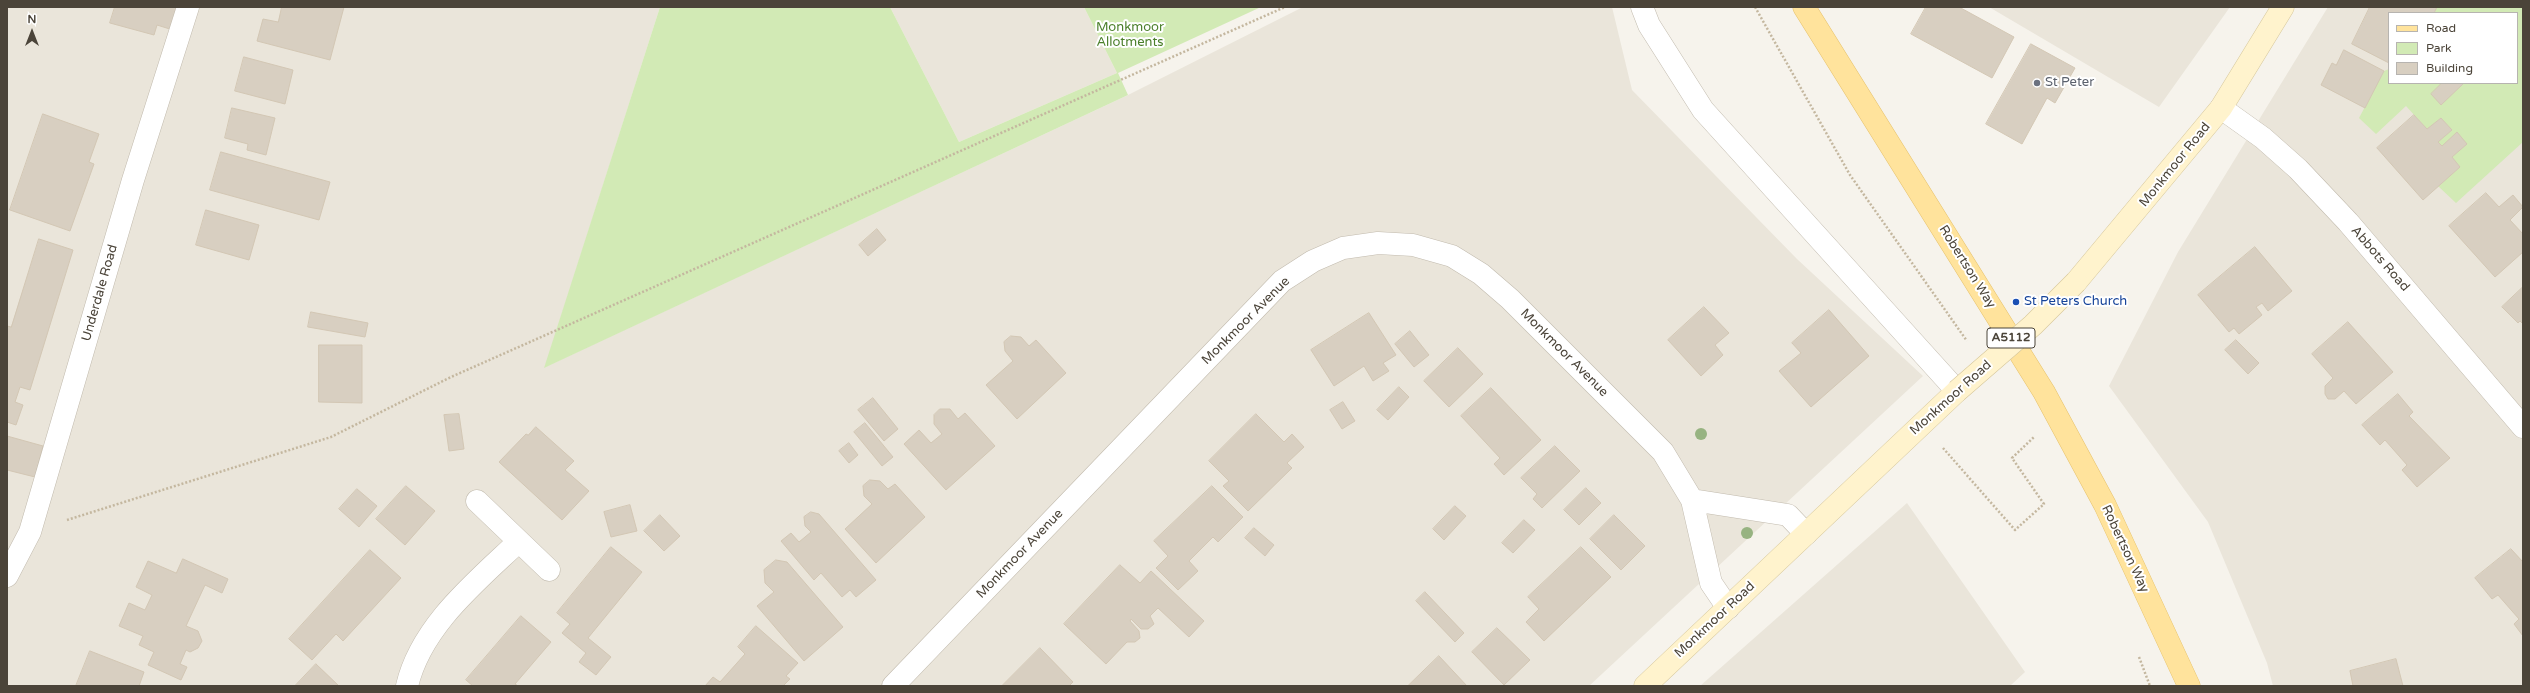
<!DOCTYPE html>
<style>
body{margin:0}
#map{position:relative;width:2530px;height:693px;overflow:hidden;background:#f6f3ec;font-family:"Varela Round",sans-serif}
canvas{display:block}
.frame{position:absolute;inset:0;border:8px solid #4b4439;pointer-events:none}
.legend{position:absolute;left:2388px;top:12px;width:130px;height:72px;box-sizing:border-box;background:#fff;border:1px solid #b7b4b0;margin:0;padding:5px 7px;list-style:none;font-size:12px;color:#4b4439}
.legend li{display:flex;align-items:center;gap:8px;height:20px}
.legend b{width:20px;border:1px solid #b7b4b0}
.north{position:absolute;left:12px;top:12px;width:40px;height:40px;-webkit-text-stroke:3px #fff;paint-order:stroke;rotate:0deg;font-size:11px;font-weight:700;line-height:16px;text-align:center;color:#4b4439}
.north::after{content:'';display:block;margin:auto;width:14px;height:18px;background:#4b4439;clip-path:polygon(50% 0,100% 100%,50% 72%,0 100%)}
</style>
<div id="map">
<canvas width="2530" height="693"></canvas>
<div class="frame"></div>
<ul class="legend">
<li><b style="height:5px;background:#ffe39c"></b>Road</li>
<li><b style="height:11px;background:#d2eab5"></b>Park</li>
<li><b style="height:11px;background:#d8cfc1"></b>Building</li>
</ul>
<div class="north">N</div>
</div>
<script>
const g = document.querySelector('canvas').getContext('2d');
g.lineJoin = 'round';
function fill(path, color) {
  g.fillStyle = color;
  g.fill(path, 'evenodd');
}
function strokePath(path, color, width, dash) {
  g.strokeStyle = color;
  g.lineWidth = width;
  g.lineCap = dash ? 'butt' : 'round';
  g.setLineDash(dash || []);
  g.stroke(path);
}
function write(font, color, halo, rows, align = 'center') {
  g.font = font + ' "Varela Round",sans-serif';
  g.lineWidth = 4;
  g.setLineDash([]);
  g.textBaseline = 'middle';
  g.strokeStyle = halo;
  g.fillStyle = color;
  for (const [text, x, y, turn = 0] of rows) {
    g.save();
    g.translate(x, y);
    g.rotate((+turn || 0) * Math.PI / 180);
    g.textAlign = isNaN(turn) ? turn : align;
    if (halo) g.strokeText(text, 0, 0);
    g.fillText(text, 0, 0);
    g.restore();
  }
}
const residential = new Path2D(`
 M7 7H660L545 367 1128 95 1303 7H1612L1632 90 1797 259 1923 376 1589 686H7Z
 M890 7H1084L1117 73 959 142Z
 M1989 7H2230L2159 107Z
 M2328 7H2523V686H2273L2267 663 2208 522 2109 386 2178 252ZM2389 13H2517V83H2389Z
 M1907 503 2025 672 2010 686H1700Z`);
const green = new Path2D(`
 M660 7H890L959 142 1117 73 1084 7H1261L1118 73 1128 95 544 368Z
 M2437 7H2523V142L2456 203 2438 186 2460 167 2452 157 2467 144 2457 133 2442 146 2438 142 2452 130 2441 118 2427 129 2406 106 2376 134 2359 118 2384 71 2389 69V83H2517V13H2434Z`);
const building = new Path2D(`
 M115 7H179L173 30 157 25 154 35 110 23Z
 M282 7H344L330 60 257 41 263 19 278 22Z
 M1926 7H1959L2014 37 1992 78 1911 34Z
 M2370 7H2437L2434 13H2389V63L2352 44Z
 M2031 44 2075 68 2055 103 2047 98 2022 144 1986 124Z
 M2344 50 2384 71 2365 108 2321 85 2332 63 2336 65Z
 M244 57 293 70 285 104 235 91Z
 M2442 83H2464L2441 105 2431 94Z
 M232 108 275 118 266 155 247 150 248 144 225 138Z
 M43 114 99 134 89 162 94 164 70 231 10 210Z
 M2414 115 2427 129 2441 118 2452 130 2438 142 2442 146 2457 132 2467 144 2452 157 2460 167 2423 200 2377 148Z
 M221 152 330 182 319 220 210 190Z
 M2486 193 2499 207 2513 195 2523 207 2510 220 2523 234V252L2495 277 2449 226Z
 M206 210 259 225 249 260 196 245Z
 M877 229 886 240 868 256 859 245Z
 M39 239 73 250 30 390 20 387 15 402 23 405 16 425 7 422V326L11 327Z
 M2255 247 2292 291 2268 311 2262 303 2256 307 2262 315 2239 334 2234 328 2229 332 2198 295Z
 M2523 287V324L2520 321 2518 323 2502 307Z
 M1704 307 1729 333 1715 345 1723 355 1701 376 1668 340Z
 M1829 310 1869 356 1811 407 1779 371 1801 353 1792 343Z
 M311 312 368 323 365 337 308 327Z
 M1369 313 1396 355 1383 363 1389 371 1373 381 1364 366 1334 386 1311 350Z
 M2348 322 2393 372 2356 404 2344 391 2335 399H2328L2325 394V386L2333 378 2312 354Z
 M1410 331 1429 355 1414 367 1395 344Z
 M1011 336 1021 337 1029 346 1036 340 1066 373 1017 419 986 385 1013 361 1005 351 1004 342Z
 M2236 340 2259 363 2248 374 2225 350Z
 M319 345H362V403L319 402Z
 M1458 348 1483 374 1449 407 1424 381Z
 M1399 387 1409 397 1388 420 1377 410Z
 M1491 388 1541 440 1504 475 1494 464 1500 458 1461 416Z
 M2398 394 2413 412 2409 416 2450 458 2417 487 2402 470 2407 465 2385 440 2380 445 2362 425Z
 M873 398 898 429 884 441 858 410Z
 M1343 402 1355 421 1342 429 1330 410Z
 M940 409H950L958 419 965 413 995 446 946 490 904 444 919 430 931 443 942 434 934 424V415Z
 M459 414 464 449 449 451 444 415Z
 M1256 414 1284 442 1292 434 1304 447 1287 463 1292 468 1248 511 1223 486 1229 481 1209 461Z
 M865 423 893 457 882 466 854 432Z
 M536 427 574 461 565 470 589 491 562 520 499 462 526 434 528 435Z
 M7 436 43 446 35 477 7 470Z
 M849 443 858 455 849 463 839 451Z
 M1555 446 1580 471 1542 508 1533 499 1537 494 1521 478Z
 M870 480 880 481 888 489 895 484 925 517 876 563 845 529 872 504 864 496 863 486Z
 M406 486 435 511 405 545 376 519Z
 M1212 486 1243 517 1218 542 1213 537 1189 561 1198 571 1178 590 1156 568 1168 556 1154 541Z
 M1586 488 1601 503 1579 525 1564 510Z
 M357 489 377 506 359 527 339 509Z
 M630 505 637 531 611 537 604 512Z
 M1455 506 1466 516 1444 540 1433 529Z
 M811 512 819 514 876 580 856 597 850 590 842 597 821 573 814 580 781 541 791 533 799 542 811 532 805 526 804 517Z
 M660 515 680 536 664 551 644 531Z
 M1614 515 1645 546 1621 570 1590 539Z
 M1524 520 1535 530 1513 553 1502 543Z
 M1254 528 1274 545 1265 556 1245 538Z
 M611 547 642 572 588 638 611 657 596 675 579 662 586 653 562 633 570 624 557 613Z
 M1581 547 1611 577 1544 641 1526 622 1539 609 1528 597Z
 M2511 549 2523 562V636L2514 624 2519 619 2498 595 2492 599 2475 578Z
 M370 550 401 578 343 641 336 634 312 660 289 639Z
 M183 559 228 579 222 593 205 585 186 626 198 631 202 641 198 648 190 652 186 650 180 664 187 667 181 680 148 665 154 652 139 645 143 636 119 626 129 603 145 610 152 595 136 587 148 561 176 573Z
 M776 560 787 562 843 627 804 661 757 606 774 592 765 583 764 570Z
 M1120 565 1140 583 1151 571 1204 621 1189 637 1158 608 1150 616 1154 624 1148 629H1141L1131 619 1130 621 1139 631 1140 638 1135 642H1127L1106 664 1064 624Z
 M1425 592 1464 633 1455 642 1416 601Z
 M521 616 551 642 515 684 518 686H473L466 680Z
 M756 626 798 663 786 676 790 679 783 686H705L713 677 720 682 745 654 738 647Z
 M1497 628 1530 660 1504 685 1472 652Z
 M1040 648 1073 682 1069 686H1002Z
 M90 651 144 672 139 686H76Z
 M1439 656 1467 686H1408Z
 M2396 659 2403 686H2353L2350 671Z
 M316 664 339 686H295Z`);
const path = new Path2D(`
 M1755 7 1850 175 1967 341
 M1943 448 2015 530 2044 504 2012 458 2034 437
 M67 520 331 437 451 377 1285 7
 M2139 657 2150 686`);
const lane = new Path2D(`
 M1642 7 1649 25 1703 110 1957 391`);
const street = new Path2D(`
 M2221 108 2263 138 2298 169 2348 222 2523 427
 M1692 500 1788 515 1806 534
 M477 501 549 570
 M7 576 30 532 133 180 188 7
 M407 686C421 626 476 582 518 542
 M893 686 1282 281 1313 261 1343 248 1378 243 1413 245 1452 256 1481 274 1510 299 1663 452 1692 500 1711 583 1728 608`);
const secondary = new Path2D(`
 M2076 282 2221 108 2283 7
 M1645 686 1957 391`);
const primary = new Path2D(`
 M1804 7 2044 392 2105 505 2189 686`);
const secondaryBridge = new Path2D(`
 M1957 391 2033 325 2076 282`);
const trees = [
 [1701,434],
 [1747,533]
];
const markers = [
 [2037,83,4,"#6b7280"],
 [2016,302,4,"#1a4fb4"]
];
const shields = [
 [2011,338,48]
];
const shieldNames = [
 ["A5112",2011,338]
];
const parkNames = [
 ["Monkmoor",1130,28],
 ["Allotments",1130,43]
];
const worshipNames = [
 ["St Peter",2045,83]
];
const streetNames = [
 ["Monkmoor Road",2175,165,-51],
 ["Abbots Road",2380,259,49],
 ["Robertson Way",1967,267,58],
 ["Underdale Road",100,293,-74],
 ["Monkmoor Avenue",1246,321,-45],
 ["Monkmoor Avenue",1564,353,45],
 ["Monkmoor Road",1951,398,-42],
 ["Robertson Way",2125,549,65],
 ["Monkmoor Avenue",1020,554,-46],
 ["Monkmoor Road",1715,620,-43]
];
const transitNames = [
 ["St Peters Church",2024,302]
];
fill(residential, '#eae5da');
fill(green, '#d2eab5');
fill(building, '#d8cfc1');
strokePath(building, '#d3c7b4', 1);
strokePath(lane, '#c2bbae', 23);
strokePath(street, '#c2bbae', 23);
strokePath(secondary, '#d6c79b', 23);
strokePath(primary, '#e6c16a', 23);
strokePath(path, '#c4b79f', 2.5, [2, 2]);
strokePath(lane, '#fff', 22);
strokePath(street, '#fff', 22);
strokePath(secondary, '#fff3cd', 22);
strokePath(primary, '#ffe39c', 22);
strokePath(secondaryBridge, '#d6c79b', 23, []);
strokePath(secondaryBridge, '#fff3cd', 22);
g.fillStyle = '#97b381';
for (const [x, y] of trees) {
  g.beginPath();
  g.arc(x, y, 6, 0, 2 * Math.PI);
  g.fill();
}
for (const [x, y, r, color] of markers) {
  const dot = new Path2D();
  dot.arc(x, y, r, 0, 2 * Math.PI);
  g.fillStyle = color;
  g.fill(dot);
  strokePath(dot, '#fff', 1.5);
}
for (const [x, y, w] of shields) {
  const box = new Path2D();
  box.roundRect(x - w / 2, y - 10, w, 20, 3);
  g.fillStyle = '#fff';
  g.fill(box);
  strokePath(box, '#4b4439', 1);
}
write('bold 12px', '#4b4439', null, shieldNames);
write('13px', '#4a7f2a', '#fff', parkNames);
write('13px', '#5b616d', '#fff', worshipNames, 'left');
write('13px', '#4b4439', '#fff', streetNames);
write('13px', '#164399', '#fff', transitNames, 'left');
</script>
